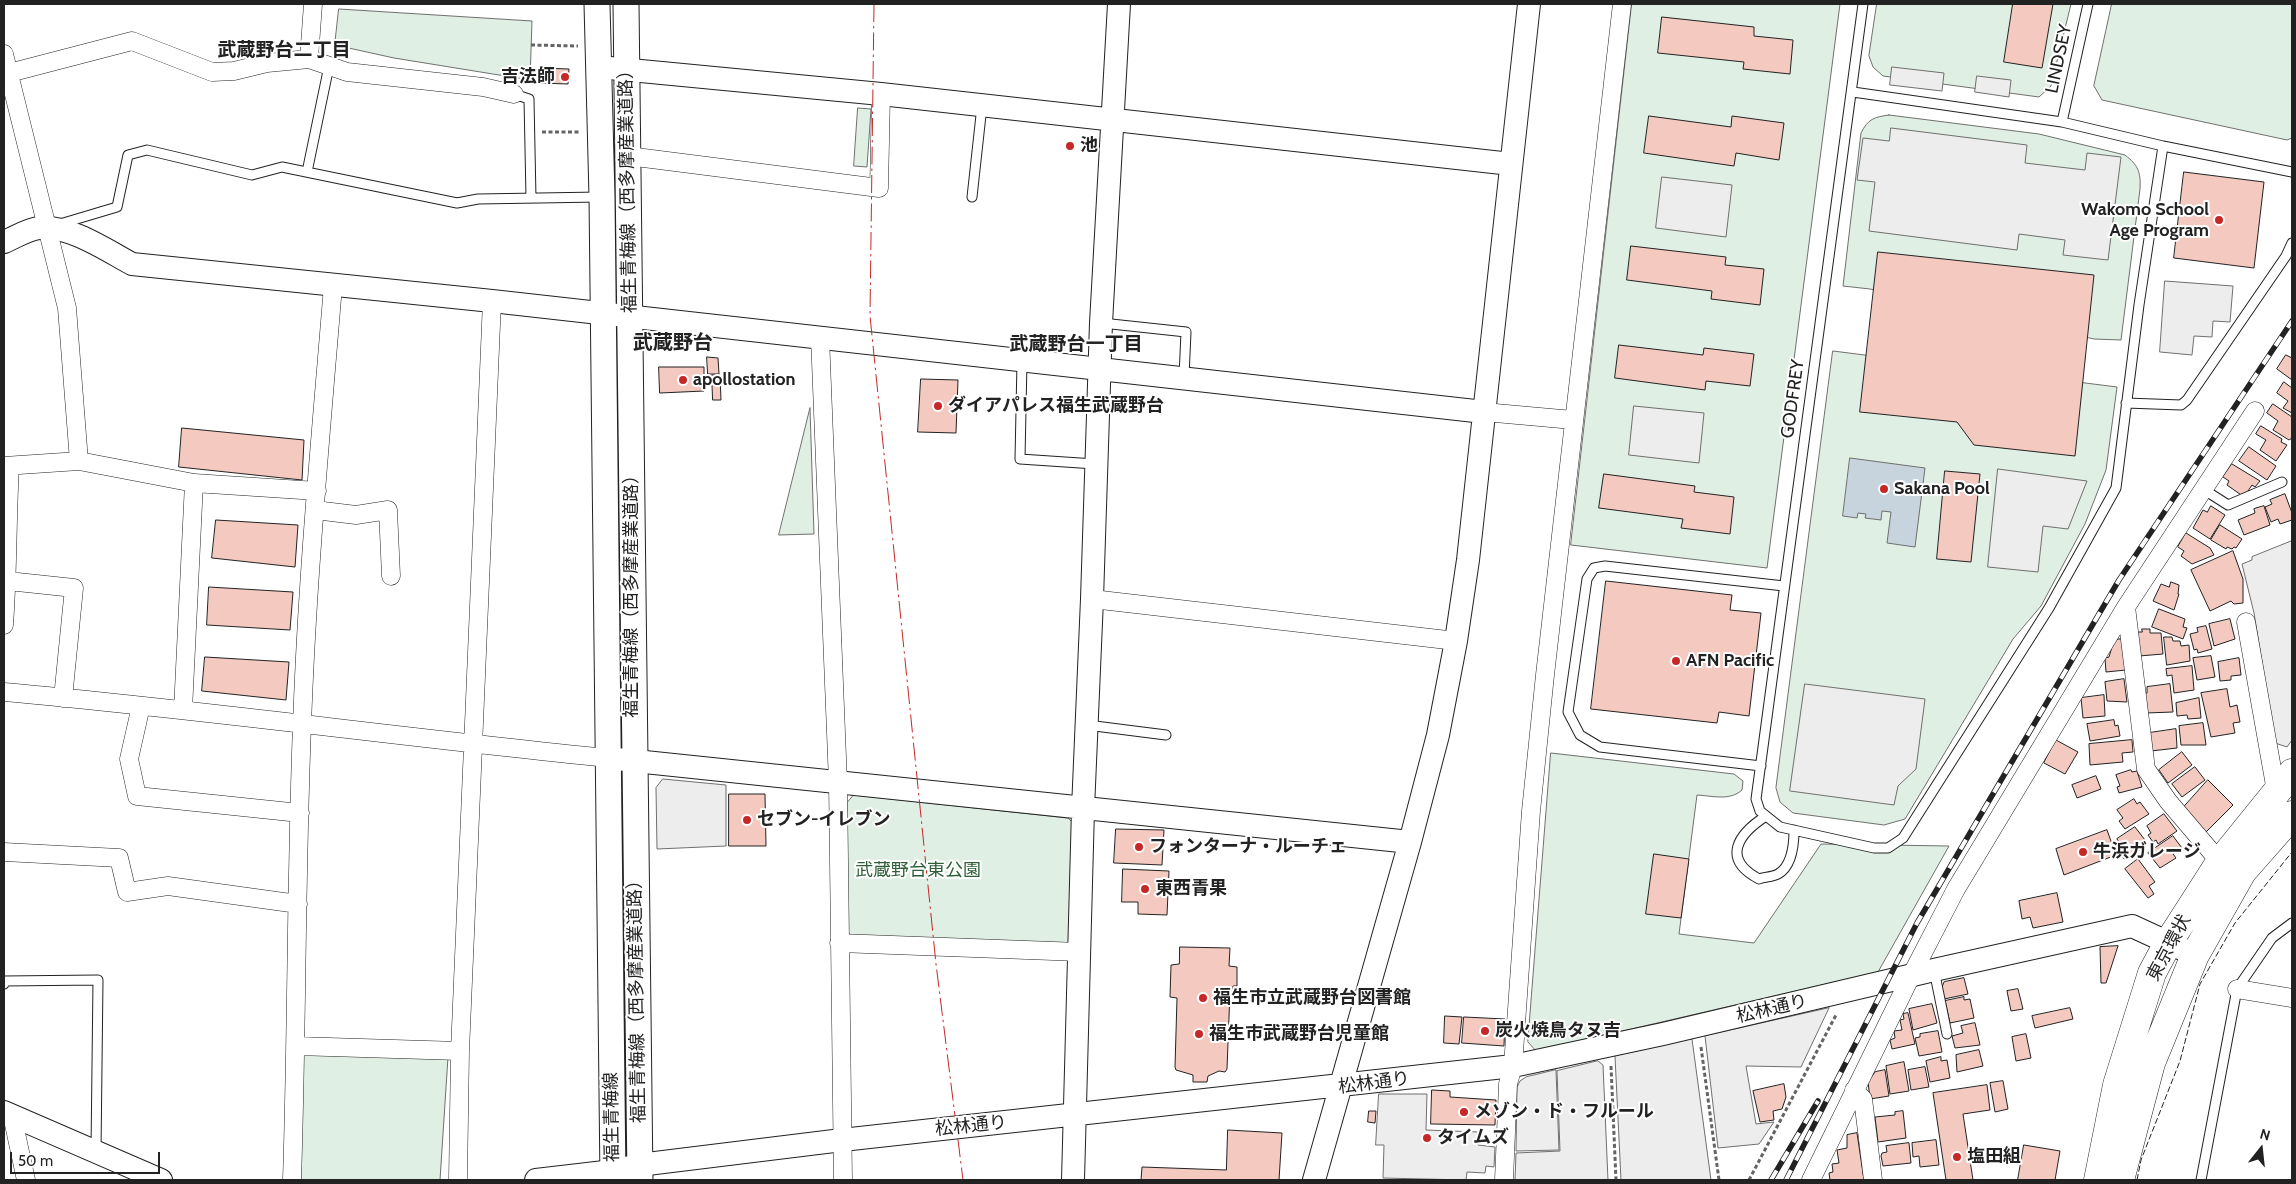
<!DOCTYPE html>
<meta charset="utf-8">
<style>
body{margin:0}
#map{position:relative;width:2296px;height:1184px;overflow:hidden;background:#fff;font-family:Cabin,sans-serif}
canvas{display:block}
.frame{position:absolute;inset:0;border:5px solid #222;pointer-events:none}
.north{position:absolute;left:2236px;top:1124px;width:50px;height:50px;-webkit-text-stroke:4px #fff;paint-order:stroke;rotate:16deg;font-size:14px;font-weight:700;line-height:20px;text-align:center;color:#222}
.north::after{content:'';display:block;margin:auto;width:18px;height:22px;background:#222;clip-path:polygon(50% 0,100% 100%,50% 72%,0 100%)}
.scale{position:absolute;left:10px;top:1152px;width:150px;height:22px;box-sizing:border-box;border:2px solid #222;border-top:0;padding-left:6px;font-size:15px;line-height:18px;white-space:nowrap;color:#222;-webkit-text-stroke:4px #fff;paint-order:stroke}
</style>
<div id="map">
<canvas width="2296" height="1184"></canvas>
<div class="frame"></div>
<div class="north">N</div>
<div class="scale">50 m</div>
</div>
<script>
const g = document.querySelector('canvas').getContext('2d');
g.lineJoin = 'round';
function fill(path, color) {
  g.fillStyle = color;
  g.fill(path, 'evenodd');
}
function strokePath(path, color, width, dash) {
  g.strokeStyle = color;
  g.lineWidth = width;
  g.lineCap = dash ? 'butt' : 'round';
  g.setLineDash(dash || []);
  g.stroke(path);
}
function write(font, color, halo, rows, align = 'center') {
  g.font = font + ' Cabin,"Noto Sans JP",sans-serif';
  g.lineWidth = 4;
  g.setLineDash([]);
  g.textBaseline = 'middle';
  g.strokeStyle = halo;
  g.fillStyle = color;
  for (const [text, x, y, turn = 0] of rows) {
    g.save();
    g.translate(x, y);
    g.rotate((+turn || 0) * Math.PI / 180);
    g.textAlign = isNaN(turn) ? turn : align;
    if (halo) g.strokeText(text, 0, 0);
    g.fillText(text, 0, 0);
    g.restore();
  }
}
const green = new Path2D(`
 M1632 4H1840L1767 568 1571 545Z
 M1877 4H2071L2051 86 2039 97 1883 76 1873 67 1869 56Z
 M2112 4H2292V138L2287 140 2102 100 2094 86Z
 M339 9 532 21 530 80 394 58 335 45Z
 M858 108 871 109 867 167 854 166Z
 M1889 115 2039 134 2125 155C2138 165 2141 172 2140 189L2121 340 2094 339 1870 289 1843 286 1861 133C1868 119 1874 117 1889 115Z
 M1833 351 2117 387 2106 470 2085 524 2041 606 2013 639 1905 819 1884 825 1793 813 1780 802 1776 788Z
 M810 408 814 534 779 535Z
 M1551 753 1734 774 1743 781 1742 790C1730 801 1713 796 1697 795L1679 934 1754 943 1821 844 1949 846 1878 972 1536 1051 1528 1042Z
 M854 795 1068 818 1072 822 1073 939 1066 945 853 937 846 931 847 803Z
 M300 1053 448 1057 440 1180H299Z`);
const parking = new Path2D(`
 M1892 67 1944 73 1942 91 1890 85Z
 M1977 76 2011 80 2009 97 1975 92Z
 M1891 128 2027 145 2025 163 2085 170 2087 153 2121 157 2108 260 2063 255 2065 240 2019 234 2017 250 1869 231 1875 182 1857 180 1863 138 1889 141Z
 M1662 177 1732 185 1726 237 1656 228Z
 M2165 281 2233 286 2230 322 2213 321 2212 337 2194 336 2192 355 2160 352Z
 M1634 406 1704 413 1699 463 1629 455Z
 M1998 469 2087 481 2068 529 2043 526 2038 572 1988 567Z
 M2292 541V740L2287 747 2275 743 2254 613 2242 564 2252 560V557Z
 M1805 684 1925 699 1916 769 1898 786 1894 805 1790 791Z
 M663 779 726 785V846L657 849 656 788Z
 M1829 1008 1801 1067 1746 1066 1756 1124 1774 1122 1759 1144 1718 1148 1705 1036Z
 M1692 1039 1711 1180H1621L1615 1056Z
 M1598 1061 1603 1065 1608 1180H1515L1516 1153 1560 1151 1557 1071Z
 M1556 1070 1559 1150 1516 1151 1517 1087 1520 1081 1526 1077Z
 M1379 1094H1427L1426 1130 1479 1132 1478 1145 1495 1147 1494 1167 1486 1166 1485 1173 1467 1172 1466 1180 1383 1178 1384 1145H1376Z`);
const water = new Path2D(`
 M1850 458 1925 468 1915 547 1887 543 1891 512 1882 511 1881 520 1865 518 1866 514 1858 513 1857 518 1843 516Z`);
const building = new Path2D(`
 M2013 4H2053L2042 68 2004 62Z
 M1662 17 1754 27V36L1793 40 1790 74 1743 69 1744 62 1658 53Z
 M540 68 569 69 568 84 539 83Z
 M1649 116 1731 127 1732 116 1784 123 1779 160 1736 153 1734 166 1644 153Z
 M2184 172 2264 182 2254 268 2174 258Z
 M1631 246 1726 257 1725 265 1764 269 1760 305 1711 299 1712 291 1627 280Z
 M1878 252 2094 275 2075 456 1974 445 1957 422 1860 412Z
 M1619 345 1703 355 1704 348 1754 354 1750 386 1706 381 1705 390 1615 378Z
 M2286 355 2292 358V380L2277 369Z
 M707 357 718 358 719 374H708Z
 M659 367H704V391L660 393Z
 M712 375H720L721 400H713Z
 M921 379 958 380 956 433 918 432Z
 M2284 382 2292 388V413L2283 408 2288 401 2277 393Z
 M2273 404 2292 417V438L2289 440 2273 430 2278 421 2267 413Z
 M2261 426 2282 439 2281 442 2287 445 2276 461 2260 450 2266 440 2256 434Z
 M182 428 304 440 302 480 179 467Z
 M2249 447 2276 466 2267 480 2239 461Z
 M2232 464 2260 481 2255 487 2252 485 2244 497 2227 485 2229 481 2223 477Z
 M1945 471 1980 474 1971 562 1937 559Z
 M1604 474 1695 486 1694 492 1734 497 1730 534 1681 528 1683 519 1599 508Z
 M2285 494 2292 513V520L2280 524 2278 519 2271 522 2265 507 2272 504 2270 500Z
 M2211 506 2225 515 2210 539 2193 528 2203 510 2207 512Z
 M2264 506 2270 525 2244 535 2238 520 2255 513 2254 509Z
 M216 520 298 525 295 567 212 558Z
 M2220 525 2242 539 2236 548 2234 547 2232 549 2227 547 2226 549 2211 540Z
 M2186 533 2210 548 2214 555 2192 564 2181 556 2184 551 2178 547Z
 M2233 551 2243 579V603L2234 604 2231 601 2210 611 2191 570Z
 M1606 581 1732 595 1730 610 1761 613 1749 716 1719 712 1717 723 1591 709Z
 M2171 582 2179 585 2178 594H2179L2174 610 2153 601 2161 584 2169 587Z
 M209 587 293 592 290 630 207 625Z
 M2159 609 2185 619 2183 627 2187 628 2183 639 2152 627Z
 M2230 619 2235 639 2214 646 2209 624Z
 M2206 626 2212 649 2198 653 2197 649 2194 650 2190 634 2198 632 2197 628Z
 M2142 629H2150V633H2161L2163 654 2139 656 2137 632H2142Z
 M2164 637H2172L2173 641H2180L2181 646 2189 645 2190 661 2167 665Z
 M2123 639 2126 670 2106 672 2105 658 2109 657 2114 640Z
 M2211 656 2215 677 2197 680 2193 658Z
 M205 657 289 662 286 700 202 691Z
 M2239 658 2241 675 2231 676V680L2220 681 2218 662Z
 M2192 666 2194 690 2174 693 2172 675 2167 676 2166 669Z
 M2124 679 2127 702 2107 701 2105 682Z
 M2170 684 2173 712 2146 713 2144 694 2147 693V687Z
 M2227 689 2230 707 2237 705 2240 722 2233 723 2235 733 2211 737 2201 693Z
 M2104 695 2105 716 2083 718 2081 698Z
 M2199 698 2201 718 2188 719 2187 715 2177 716 2176 703Z
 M2114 720 2115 726 2118 725 2120 736 2090 741 2087 724Z
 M2203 723 2206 745H2181L2179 726Z
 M2176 729 2177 748 2151 751 2149 733Z
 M2056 740 2078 752 2065 774 2044 763Z
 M2132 740 2133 752 2122 753 2123 762 2090 765 2089 744Z
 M2182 752 2192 765 2168 783 2159 770Z
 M2195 767 2205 780 2182 797 2172 784Z
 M2131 770 2132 772 2137 771 2142 787 2119 793 2117 787 2120 786 2116 775Z
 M2096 776 2101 789 2077 798 2072 785Z
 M2208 780 2233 805 2206 832 2183 808Z
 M729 794H765L766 846H729Z
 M2134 799 2137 804 2140 802 2149 814 2125 829 2119 821 2123 818 2117 810Z
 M2164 814 2177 831 2158 844 2156 840 2153 842 2148 835 2151 833 2147 826Z
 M2135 827 2145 840 2139 845 2141 849 2124 859 2117 847 2121 845 2117 839Z
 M1116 829 1164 830 1162 865 1114 863Z
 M2107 830 2116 855 2064 875 2056 849Z
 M2173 836 2182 848 2173 854 2176 858 2160 868 2148 853Z
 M1654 854 1689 859 1681 918 1646 914Z
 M2138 859 2155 882 2149 886 2154 894 2148 898 2125 869Z
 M1123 869 1169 871 1167 915 1138 914V902H1122Z
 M2057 893 2063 922 2033 928 2030 917 2022 919 2019 901Z
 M2118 946 2106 983H2101L2100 947Z
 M1180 947 1230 948 1229 966 1237 967V986H1233V991H1230L1227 1069 1225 1072 1219 1071 1208 1076 1207 1082H1193V1075L1176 1070 1175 1067 1177 998 1170 997 1171 965 1179 964Z
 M1964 978 1968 994 1944 999 1942 987 1944 982Z
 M2018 989 2023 1009 2011 1011 2007 991Z
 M1964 997V1000L1970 999 1974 1018 1950 1023 1945 1001Z
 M1932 1004 1937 1023 1913 1030 1909 1009Z
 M2070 1008 2073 1019 2035 1028 2032 1016Z
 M1908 1013 1915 1044 1892 1049 1890 1040 1895 1038 1894 1031 1902 1030 1900 1020 1904 1019 1903 1014Z
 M1445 1016 1462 1017 1459 1044 1444 1043Z
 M1464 1017 1505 1019 1504 1046 1462 1043Z
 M1975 1023 1980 1045 1955 1048 1952 1036 1963 1033 1961 1026Z
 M1938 1031 1942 1052 1919 1056 1915 1038 1920 1037V1034Z
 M2026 1034 2031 1058 2016 1061 2012 1037Z
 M1979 1050 1983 1066 1957 1072 1956 1055Z
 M1941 1057V1061L1947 1060 1950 1078 1930 1082 1926 1061Z
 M1904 1062 1909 1091 1890 1094 1886 1066Z
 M1925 1067 1929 1087 1911 1090 1908 1070Z
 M1885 1070 1889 1096 1870 1099 1868 1082 1875 1072Z
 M2003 1081 2008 1109 1995 1112 1990 1083Z
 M1784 1084 1786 1097 1782 1109 1773 1111 1774 1120 1760 1122 1753 1091Z
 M1987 1085 1990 1110 1963 1114 1973 1180H1946L1933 1093Z
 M1432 1090 1450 1091V1097L1496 1100 1495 1125 1431 1124Z
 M1369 1111H1376L1375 1123 1368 1122Z
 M1903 1111 1906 1138 1878 1142 1875 1117 1895 1115V1112Z
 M1228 1130 1282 1133 1279 1180H1141L1142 1167 1226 1170Z
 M1857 1133 1864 1180H1830L1829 1173 1833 1172 1832 1164 1839 1163 1837 1150 1847 1148V1135Z
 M1936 1140 1939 1165 1920 1167 1919 1156 1913 1157 1912 1143Z
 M1909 1143 1911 1163 1883 1166 1881 1156 1882 1153 1887 1152 1886 1146Z
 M2024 1145 2060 1151 2055 1180H2018Z`);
const path = new Path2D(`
 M531 45 578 46
 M542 132H579
 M1701 1047 1719 1180
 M1611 1066 1616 1180
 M1749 1180 1836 1015`);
const service = new Path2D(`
 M1863 4 1756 799 1760 811 1780 827 1874 848H1888L1903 838 2049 608 2116 488 2139 305 2163 146
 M1853 92 2062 122 2163 146 2292 172
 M514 94 529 99 531 198
 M2062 122 2088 4
 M307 172 329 66
 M972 197 982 106
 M60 224 117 207 128 155 147 150 252 175 282 167 457 203 478 199 600 197
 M1102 323 1186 332 1184 377
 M1022 361 1020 459 1095 464
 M2126 403 2181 405 2187 400 2286 256 2292 243
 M2203 489 2228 505 2282 482
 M1087 725 1166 735
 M1761 766 1600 747 1580 735 1568 712 1587 579 1594 568 1605 566 1784 586
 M1766 816C1738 834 1721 859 1759 879 1764 877 1773 877 1778 874 1792 866 1794 844 1794 830
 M1934 970 1947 1034
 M4 984V981L98 980 96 1151
 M2201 1180 2237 989 2272 938 2292 923`);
const minor = new Path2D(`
 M4 54 67 308 79 461
 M309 59 313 4
 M9 73 132 41 212 72 234 71 267 63 309 59 347 72 483 87 514 94
 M628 156 879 188 881 94
 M820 337 838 782 843 1180
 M1484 412 1573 420
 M4 466 79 461 194 483 317 491
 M315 510 356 515 388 510 391 576
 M8 581 74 588 63 698
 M1092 599 1456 641
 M2246 622 2276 791
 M4 625C8 572 7 519 10 466
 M4 692C206 710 406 738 608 758
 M141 706 129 759 137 796 300 813
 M183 710 194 483
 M4 852 119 858 127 892 168 886 298 904
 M2220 862 2168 801 2146 769 2126 607 2255 411
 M839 943 1080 952
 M2237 989 2292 998
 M296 1046 460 1051
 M1854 1090 1863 1099 1873 1180
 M12 1115 26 1180
 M292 1180C297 1029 296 877 302 726 307 579 321 432 333 286
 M458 1180 460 1051 492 301
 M1504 1180 1508 1084 1513 1066 1531 811 1545 675 1622 4
 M1811 1180 1911 976 1956 889 2126 607`);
const tertiary = new Path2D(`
 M599 67 881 94 1511 164
 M4 242C14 238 28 229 39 228 70 225 106 250 132 264L492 301 1484 412
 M616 759 1410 842
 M4 1112 161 1180
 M536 1180 613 1171 639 1165 842 1140 1513 1066 1663 1034 1934 970 2132 926 2195 955
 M1073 1180 1083 809 1092 599 1101 323 1119 4
 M1314 1180 1410 842 1438 735 1456 641 1468 560 1529 4`);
const secondary = new Path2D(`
 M597 4 602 197 613 1180
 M626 4 640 1180`);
const trunk = new Path2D(`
 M2098 1180 2117 1085 2152 973 2168 943 2220 862 2292 773
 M2120 1180 2151 1063 2195 955 2242 872 2292 815`);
const rail = new Path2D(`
 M1771 1180 1818 1101
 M1786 1180 1917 923 2119 580 2292 321`);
const fence = new Path2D(`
 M2137 1180 2141 1160 2180 1061 2200 984 2235 923 2292 852`);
const power = new Path2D(`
 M874 4 870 316 936 964 963 1180`);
const markers = [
 [565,77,5,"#c62828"],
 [1070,146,5,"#c62828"],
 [2219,220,5,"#c62828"],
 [683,380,5,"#c62828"],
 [938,406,5,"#c62828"],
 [1884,489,5,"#c62828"],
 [1676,661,5,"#c62828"],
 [747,820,5,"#c62828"],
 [1139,847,5,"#c62828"],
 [2083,852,5,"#c62828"],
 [1145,889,5,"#c62828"],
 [1203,998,5,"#c62828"],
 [1485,1031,5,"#c62828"],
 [1199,1034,5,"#c62828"],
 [1464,1112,5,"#c62828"],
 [1427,1138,5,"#c62828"],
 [1957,1157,5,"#c62828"]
];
const streetNames = [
 ["LINDSEY",2059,59,-78],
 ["福生青梅線（西多摩産業道路）",628,187,-91],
 ["GODFREY",1793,399,-82],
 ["福生青梅線（西多摩産業道路）",632,592,-90],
 ["東京環状",2169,948,-62],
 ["福生青梅線（西多摩産業道路）",637,997,-91],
 ["松林通り",1772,1009,-13],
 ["松林通り",1374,1083,-7],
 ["福生青梅線",612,1117,-91],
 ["松林通り",971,1126,-6]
];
const poiNames = [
 ["吉法師",555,77,"right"],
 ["池",1080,146],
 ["Wakomo School",2209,210,"right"],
 ["Age Program",2209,231,"right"],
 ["apollostation",693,380],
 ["ダイアパレス福生武蔵野台",948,406],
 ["Sakana Pool",1894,489],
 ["AFN Pacific",1686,661],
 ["セブン-イレブン",757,820],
 ["フォンターナ・ルーチェ",1149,847],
 ["牛浜ガレージ",2093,852],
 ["東西青果",1155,889],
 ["福生市立武蔵野台図書館",1213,998],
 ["炭火焼鳥タヌ吉",1495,1031],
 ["福生市武蔵野台児童館",1209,1034],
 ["メゾン・ド・フルール",1474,1112],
 ["タイムズ",1437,1138],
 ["塩田組",1967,1157]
];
const parkNames = [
 ["武蔵野台東公園",918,871]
];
const neighbourhoodNames = [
 ["武蔵野台二丁目",284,50],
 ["武蔵野台一丁目",1076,344]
];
const quarterNames = [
 ["武蔵野台",673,343]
];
fill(green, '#e0efe3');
strokePath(green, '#6f6f6f', 1);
fill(parking, '#ededed');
strokePath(parking, '#6f6f6f', 1);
fill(water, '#c7d3dd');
strokePath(water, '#6f6f6f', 1);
fill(building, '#f3c9c0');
strokePath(building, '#222', 1);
strokePath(service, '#222', 11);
strokePath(minor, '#222', 19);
strokePath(tertiary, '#222', 24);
strokePath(secondary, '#222', 27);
strokePath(trunk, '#222', 29);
strokePath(path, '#646464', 3, [4, 2.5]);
strokePath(service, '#fff', 9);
strokePath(minor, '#fff', 18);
strokePath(tertiary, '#fff', 22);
strokePath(secondary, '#fff', 25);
strokePath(trunk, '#fff', 28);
strokePath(rail, '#222', 5.5);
strokePath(rail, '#fff', 4, [11]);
strokePath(fence, '#222', 1, [6, 2.5]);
strokePath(power, '#c62828', 1, [18, 4, 2.5, 4]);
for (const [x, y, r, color] of markers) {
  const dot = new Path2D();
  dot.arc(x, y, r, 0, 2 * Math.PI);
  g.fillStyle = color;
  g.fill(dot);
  strokePath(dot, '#fff', 2);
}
write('18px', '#222', '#fff', streetNames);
write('bold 18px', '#222', '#fff', poiNames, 'left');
write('18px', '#2f5e38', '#fff', parkNames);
write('bold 19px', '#222', '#fff', neighbourhoodNames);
write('bold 20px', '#222', '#fff', quarterNames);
</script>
